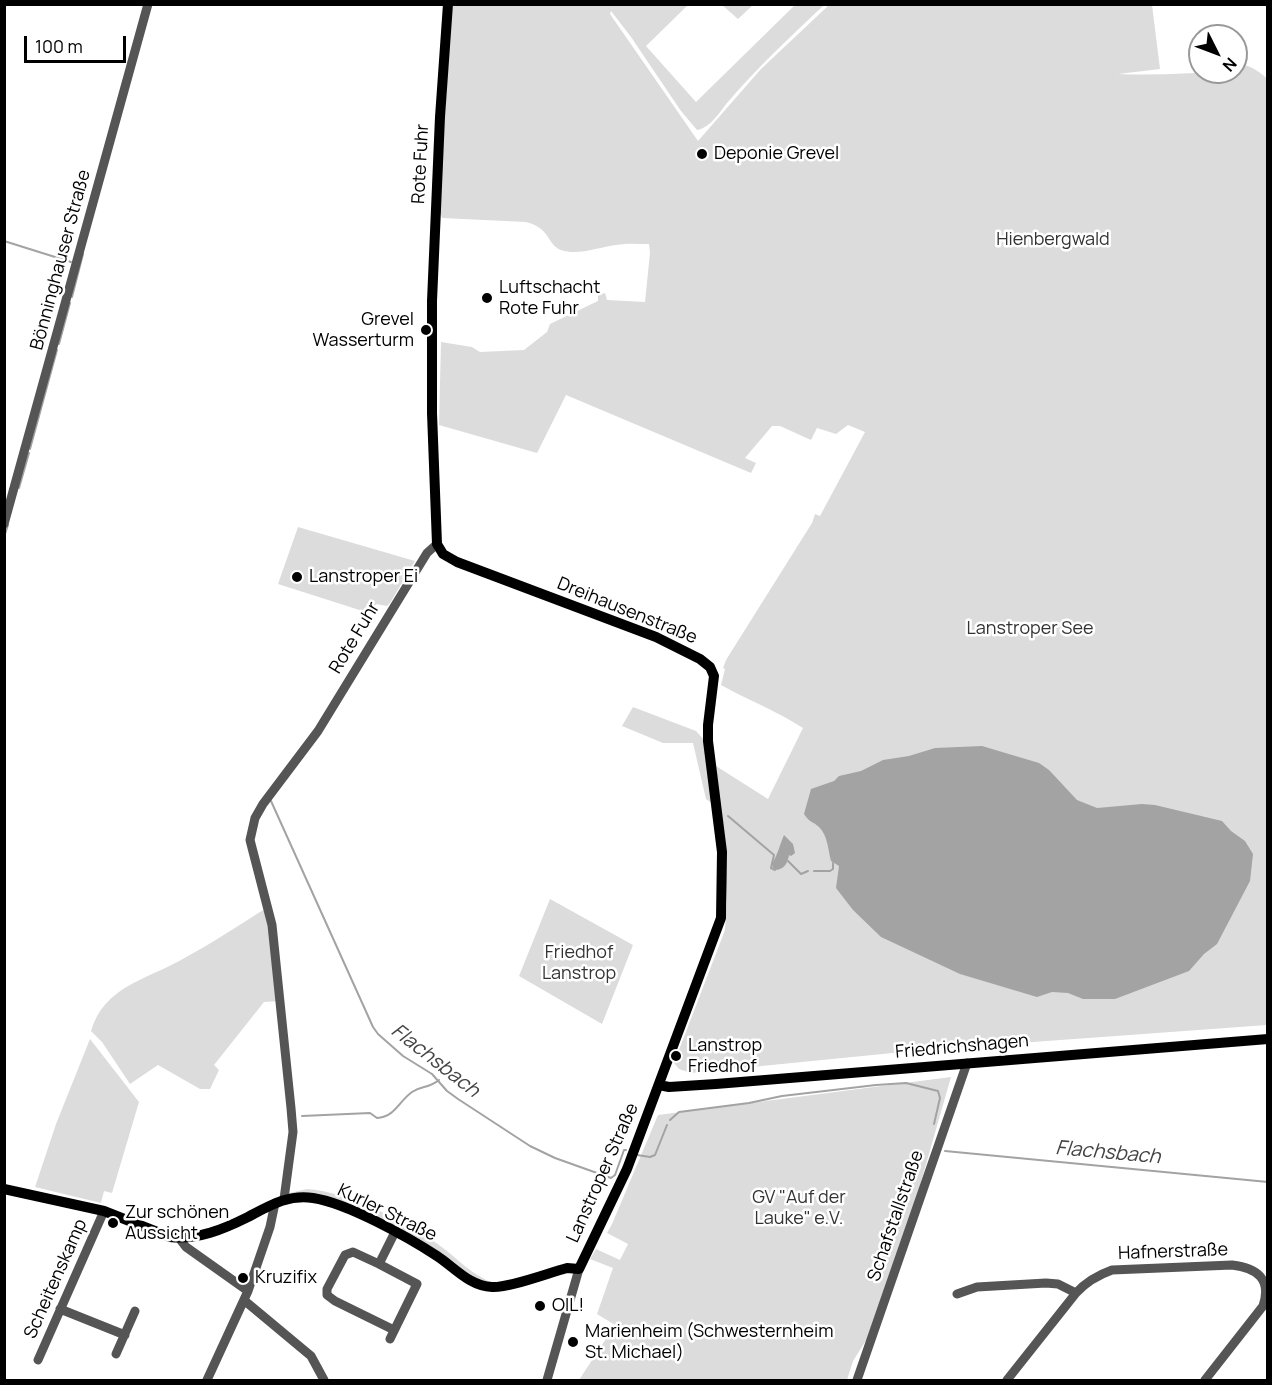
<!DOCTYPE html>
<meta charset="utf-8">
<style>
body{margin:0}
#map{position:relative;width:1272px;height:1385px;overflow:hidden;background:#fff;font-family:Manrope,sans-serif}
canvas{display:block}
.frame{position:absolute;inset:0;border:6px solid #000;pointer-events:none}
.north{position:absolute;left:1188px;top:24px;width:60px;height:60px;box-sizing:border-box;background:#fff;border:2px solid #999;border-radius:50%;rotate:132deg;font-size:16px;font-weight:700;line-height:24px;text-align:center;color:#000}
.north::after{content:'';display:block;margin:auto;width:21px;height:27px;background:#000;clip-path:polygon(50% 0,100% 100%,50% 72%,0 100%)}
.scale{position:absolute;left:24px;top:36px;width:102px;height:27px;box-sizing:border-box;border:3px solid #000;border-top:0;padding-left:8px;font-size:18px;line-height:21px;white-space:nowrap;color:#000;-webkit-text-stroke:4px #fff;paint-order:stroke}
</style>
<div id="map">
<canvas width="1272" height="1385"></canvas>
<div class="frame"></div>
<div class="north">N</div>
<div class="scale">100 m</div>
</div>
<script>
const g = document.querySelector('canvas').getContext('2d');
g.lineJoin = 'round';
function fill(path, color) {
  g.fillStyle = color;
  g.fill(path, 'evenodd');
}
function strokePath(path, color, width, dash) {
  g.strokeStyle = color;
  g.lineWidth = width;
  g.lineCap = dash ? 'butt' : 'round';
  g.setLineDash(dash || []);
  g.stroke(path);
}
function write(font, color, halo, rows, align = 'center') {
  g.font = font + ' Manrope,sans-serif';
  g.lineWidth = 5;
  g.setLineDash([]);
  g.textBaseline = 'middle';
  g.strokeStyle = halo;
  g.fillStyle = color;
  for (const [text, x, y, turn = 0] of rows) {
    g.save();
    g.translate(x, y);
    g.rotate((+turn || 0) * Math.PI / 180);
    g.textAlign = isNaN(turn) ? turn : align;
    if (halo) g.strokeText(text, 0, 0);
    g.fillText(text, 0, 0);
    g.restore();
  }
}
const green = new Path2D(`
 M452 5H688L646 46 696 102 795 5H824C791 36 757 68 727 103 719 113 710 128 697 130L681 111 631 37 611 11 610 14 698 141 761 69 829 5H1152L1160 69 1118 74C1158 76 1196 72 1236 72V65C1249 63 1258 71 1268 79L1267 1025 923 1050 691 1073 679 1069 674 1063 725 930 727 904 724 839 716 766 768 799 803 728C777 711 748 700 721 685L725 669 723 668 726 660 812 523 815 514 820 516 865 432 848 425 836 434 817 428 811 440 780 426H772L745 458 756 463 751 473 566 395 537 453 439 425 441 342 472 347 480 352 524 350 547 332 550 324 598 301V295L605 293 607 300 645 302 650 253 649 244C638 244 627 243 616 245 599 247 578 256 561 250 547 245 551 228 526 222L442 218 439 209Z
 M722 5H753L738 19Z
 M298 527 415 561 390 603 387 606 376 604 372 614 278 584Z
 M633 707 696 731 705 741 713 804 706 799 693 743H663L622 726Z
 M550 899 633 945 602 1024 519 976Z
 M268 907 280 1001 264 1002 214 1065 219 1070 210 1089H200L158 1065 130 1084 102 1042 91 1031C104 987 145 980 181 960 211 944 239 925 268 907Z
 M90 1039 139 1102 112 1193 104 1191 101 1203 35 1187 56 1124Z
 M951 1077 902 1248 875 1326 853 1361 847 1380H579L615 1325 597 1314 613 1268 590 1259 596 1249 620 1260 628 1244 607 1233 612 1224 658 1115Z
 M307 1189C346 1191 408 1222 439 1245 457 1258 472 1275 493 1283V1287L460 1273 342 1206 285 1194Z`);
const water = new Path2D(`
 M982 746 1039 763 1049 770 1077 800 1097 808 1142 804 1155 805 1222 821 1231 831 1245 841 1253 854 1250 881 1217 944 1204 954 1189 971 1115 999H1083L1068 993 1052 992 1037 997 960 974 881 937 853 910 836 888 839 866 831 861C828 850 828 836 819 827 813 821 811 824 804 814L811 789 834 781 839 776 861 771 883 760 909 756 935 748Z
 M784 835 793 844 795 853 791 856 789 855C788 861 786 868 777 870L773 868 772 864C778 854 780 844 784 835Z`);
const stream = new Path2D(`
 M4 241 71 262
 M72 297 83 254
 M59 344 70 303
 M30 449 57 350
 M19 488 29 453
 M4 537 8 525
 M271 801 373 1027 378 1034 403 1056 432 1074 447 1091 458 1099 530 1146 555 1158 611 1178 615 1175 624 1150H626
 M728 816 774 855 771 868 775 870
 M788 861 801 874 808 871
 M814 871H830L833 869V863
 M302 1116 370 1113 377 1118C395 1117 399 1101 412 1092 422 1085 428 1089 439 1080
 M670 1120 679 1112 749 1103 782 1096 876 1085 906 1083 938 1091 940 1098 934 1124
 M945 1151 1268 1182
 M637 1155 650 1157 655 1155 667 1125`);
const minor = new Path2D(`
 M4 524 148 4
 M284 1199 293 1132 291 1108 272 925 250 840 255 818 263 804 318 731 427 553 437 544
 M179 1238 186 1247 248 1291
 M379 1264 353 1252 345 1255 327 1289V1295L335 1301 394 1330
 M957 1294 977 1287 1046 1283 1058 1284 1076 1293
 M245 1301 311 1356 324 1380
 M60 1309 125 1335
 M390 1339 417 1284 379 1264 395 1232
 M116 1354 135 1311
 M38 1360 104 1211
 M207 1380 248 1291 270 1227 275 1203
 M547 1380 579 1269
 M857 1380 967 1063
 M1007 1380 1076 1293C1086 1282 1098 1275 1112 1270L1232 1265C1257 1268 1272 1279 1263 1306L1205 1380`);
const major = new Path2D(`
 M659 1085 669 1087 716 1084 1268 1039
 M4 1189 104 1211 170 1237C198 1240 224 1229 248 1217 269 1206 288 1194 313 1198 347 1203 408 1237 437 1256 454 1267 469 1286 492 1287 509 1288 548 1273 567 1268L579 1269 627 1169 721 918 722 852 708 741V725L714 676 710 667 700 659 656 637 457 562 443 554 437 544 432 413V301L440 117 448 4`);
const markers = [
 [702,154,6,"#000"],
 [487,298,6,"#000"],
 [426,330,6,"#000"],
 [297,577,6,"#000"],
 [676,1056,6,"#000"],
 [113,1223,6,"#000"],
 [243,1278,6,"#000"],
 [540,1306,6,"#000"],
 [573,1342,6,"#000"]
];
const poiNames = [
 ["Deponie Grevel",714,154],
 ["Luftschacht",499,288],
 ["Rote Fuhr",499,309],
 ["Grevel",414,320,"right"],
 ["Wasserturm",414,341,"right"],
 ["Lanstroper Ei",309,577],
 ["Lanstrop",688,1046],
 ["Friedhof",688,1067],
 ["Zur schönen",125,1213],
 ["Aussicht",125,1234],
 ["Kruzifix",255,1278],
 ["OIL!",552,1306],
 ["Marienheim (Schwesternheim",585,1332],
 ["St. Michael)",585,1353]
];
const streetNames = [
 ["Rote Fuhr",421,164,-87],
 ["Bönninghauser Straße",61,260,-75],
 ["Dreihausenstraße",627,611,22],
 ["Rote Fuhr",355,638,-59],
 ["Friedrichshagen",962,1047,-5],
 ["Lanstroper Straße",603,1173,-66],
 ["Kurler Straße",387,1213,26],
 ["Schafstallstraße",896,1216,-71],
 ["Hafnerstraße",1173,1252,-2],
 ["Scheitenskamp",56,1279,-66]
];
const parkNames = [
 ["Hienbergwald",1053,240],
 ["Lanstroper See",1030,629],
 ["Friedhof",579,953],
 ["Lanstrop",579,974],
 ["GV \"Auf der",799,1198],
 ["Lauke\" e.V.",799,1219]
];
const waterNames = [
 ["Flachsbach",435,1061,38],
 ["Flachsbach",1108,1153,5]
];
fill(green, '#dcdcdc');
fill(water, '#a3a3a3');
strokePath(stream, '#a3a3a3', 2);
strokePath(minor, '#555', 9);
strokePath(major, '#000', 10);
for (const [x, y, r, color] of markers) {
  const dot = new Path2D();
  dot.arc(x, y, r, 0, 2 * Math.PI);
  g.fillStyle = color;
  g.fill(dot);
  strokePath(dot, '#fff', 2);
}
write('18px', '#000', '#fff', poiNames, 'left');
write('18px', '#000', '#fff', streetNames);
write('18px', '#333', '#fff', parkNames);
write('italic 20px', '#444', '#fff', waterNames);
</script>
